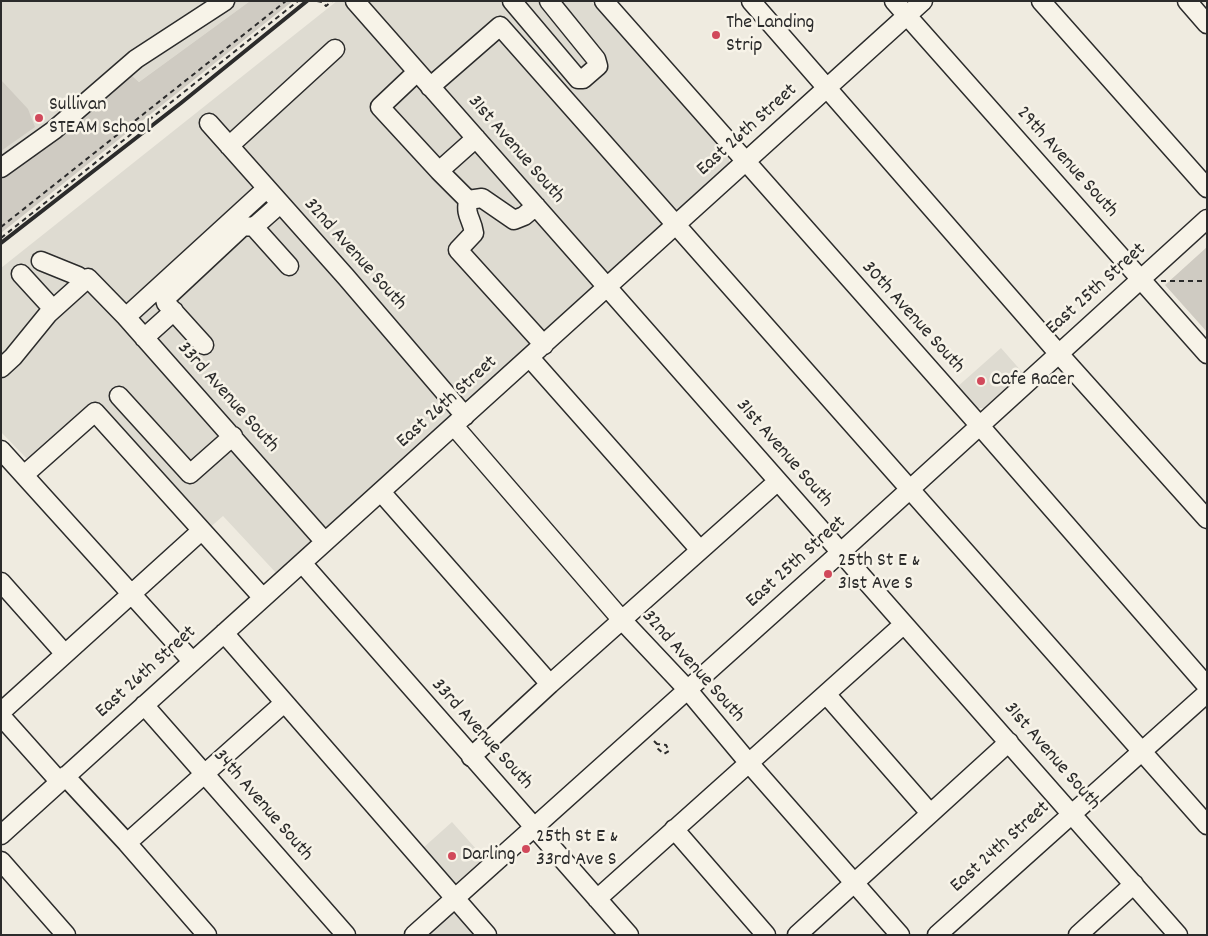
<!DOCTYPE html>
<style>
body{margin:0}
#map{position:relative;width:1208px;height:936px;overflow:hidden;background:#efebe0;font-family:Dekko,sans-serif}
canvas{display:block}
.frame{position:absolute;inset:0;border:2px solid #2b2b2b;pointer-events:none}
</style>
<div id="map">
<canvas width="1208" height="936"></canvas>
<div class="frame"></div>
</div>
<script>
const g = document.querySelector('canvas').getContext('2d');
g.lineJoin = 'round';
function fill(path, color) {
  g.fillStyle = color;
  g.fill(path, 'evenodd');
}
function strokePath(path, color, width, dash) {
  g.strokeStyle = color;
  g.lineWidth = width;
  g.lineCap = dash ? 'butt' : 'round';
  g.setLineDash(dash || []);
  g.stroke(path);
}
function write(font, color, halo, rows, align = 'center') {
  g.font = font + ' Dekko,sans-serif';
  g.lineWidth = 5;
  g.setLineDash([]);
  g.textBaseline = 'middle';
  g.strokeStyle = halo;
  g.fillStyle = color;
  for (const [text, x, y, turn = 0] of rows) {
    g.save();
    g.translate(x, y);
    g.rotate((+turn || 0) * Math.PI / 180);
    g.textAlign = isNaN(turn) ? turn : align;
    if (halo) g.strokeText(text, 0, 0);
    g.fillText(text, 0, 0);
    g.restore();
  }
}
const built = new Path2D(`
 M1 1H250L139 82 129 73 37 153 1 180Z
 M337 1H591L729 155V163L728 167 591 289 278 575 223 516 207 530 94 406 30 462 1 432V268Z
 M1001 348 1023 373 984 408H975L956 388Z
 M452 822 485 859 447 893 414 856Z
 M459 909 481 935H430Z`);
const green = new Path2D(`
 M250 1H293L1 233V180L37 153 129 73 139 82Z
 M1 80 28 109 35 127 1 151Z
 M1207 247V332L1165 285Z`);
const path = new Path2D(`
 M317 1 322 2 326 6 332 1
 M1 227 286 1
 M1 238 298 1
 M1161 281H1207
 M654 741 657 744V748L664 754 669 751 666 745 657 744`);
const minor = new Path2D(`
 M355 1 1178 935
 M512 1 578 79H583L598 66 596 59 549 1
 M604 1 980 426 1207 686
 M751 1 1059 354 1207 519
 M894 1 1207 354
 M1041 1 1207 188
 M1187 1 1207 24
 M417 72 380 107 439 171 476 138
 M430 87 500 26 1207 825
 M209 123 346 277 465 416
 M229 146 335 49
 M1 168 54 130 136 59 225 1
 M439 171 468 200C465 217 472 218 474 233L458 250 544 345
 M468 200 482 198 514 220 524 216 536 206
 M280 204 254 227 289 266
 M41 261 78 276 83 282
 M21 274 53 309
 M126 317 266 189
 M144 338 174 311
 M204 345 166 303 165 299 241 228 245 226 254 227
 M530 358 700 550
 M1 368 13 357 48 314 88 278 126 317 325 542
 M119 396 190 474 233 436
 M454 426 621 619 687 689 748 762 900 935
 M1 450 192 661
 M24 475 95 412 263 598
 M381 492 550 684 778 481
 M302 563 629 935
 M1 582 65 654
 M224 633 487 935
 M826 694 930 813
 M144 705 346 935
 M1 712 201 531
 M1 716 59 781
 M471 757 550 684
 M65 776 127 843 207 935
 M674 829 766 935
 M1 835 923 1
 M127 843 284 703
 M1 861 66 935
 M597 899 904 624
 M414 935 841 552 1207 219
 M797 935 1009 742
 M937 935 1207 693
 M1078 935 1134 884`);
const rail = new Path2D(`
 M1 243 181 103 307 1`);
const markers = [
 [716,35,5,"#d1495b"],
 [39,118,5,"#d1495b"],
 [981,381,5,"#d1495b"],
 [828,574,5,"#d1495b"],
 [526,849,5,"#d1495b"],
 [452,856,5,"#d1495b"]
];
const poiNames = [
 ["The Landing",726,24],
 ["Strip",726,47],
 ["Sullivan",49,106],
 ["STEAM School",49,129],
 ["Cafe Racer",991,381],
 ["25th St E &",838,562],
 ["31st Ave S",838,585],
 ["25th St E &",536,838],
 ["33rd Ave S",536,861],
 ["Darling",462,856]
];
const streetNames = [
 ["East 26th Street",748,131,-42],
 ["31st Avenue South",515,150,49],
 ["29th Avenue South",1066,163,48],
 ["32nd Avenue South",354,255,48],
 ["East 25th Street",1097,290,-42],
 ["30th Avenue South",912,318,48],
 ["33rd Avenue South",227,398,48],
 ["East 26th Street",448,403,-42],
 ["31st Avenue South",783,454,49],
 ["East 25th Street",797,563,-42],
 ["32nd Avenue South",692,667,48],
 ["East 26th Street",147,673,-42],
 ["33rd Avenue South",481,735,48],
 ["31st Avenue South",1051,757,49],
 ["34th Avenue South",262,806,49],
 ["East 24th Street",1001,848,-42]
];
fill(built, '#dedbd1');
fill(green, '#cfcbc2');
strokePath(minor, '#2b2b2b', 21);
strokePath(path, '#2b2b2b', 2, [5, 4]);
strokePath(minor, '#f7f3e8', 18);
strokePath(rail, '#2b2b2b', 4);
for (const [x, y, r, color] of markers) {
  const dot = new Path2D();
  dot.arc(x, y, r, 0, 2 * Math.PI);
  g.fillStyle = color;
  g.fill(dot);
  strokePath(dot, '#f7f3e8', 2);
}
write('20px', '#2b2b2b', '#f7f3e8', poiNames, 'left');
write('20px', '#2b2b2b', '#f7f3e8', streetNames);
</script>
